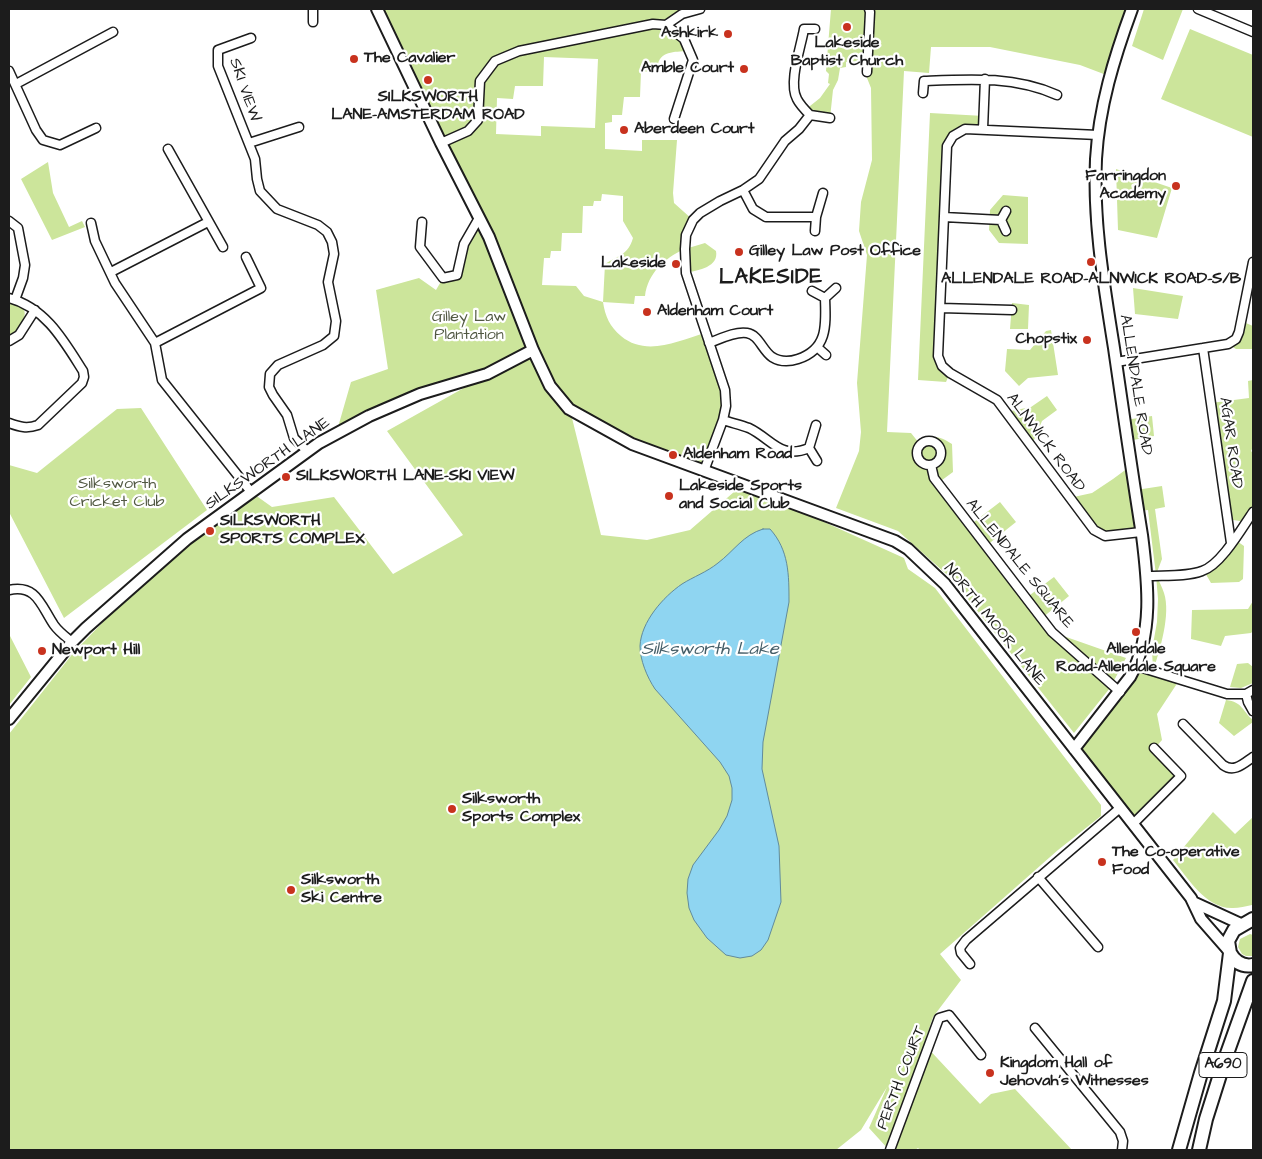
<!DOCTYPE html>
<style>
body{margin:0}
#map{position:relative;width:1262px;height:1159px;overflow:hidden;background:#fff;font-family:"Architects Daughter",sans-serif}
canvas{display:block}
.frame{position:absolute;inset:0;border:10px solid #1c1c1c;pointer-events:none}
</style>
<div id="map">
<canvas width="1262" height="1159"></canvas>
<div class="frame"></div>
</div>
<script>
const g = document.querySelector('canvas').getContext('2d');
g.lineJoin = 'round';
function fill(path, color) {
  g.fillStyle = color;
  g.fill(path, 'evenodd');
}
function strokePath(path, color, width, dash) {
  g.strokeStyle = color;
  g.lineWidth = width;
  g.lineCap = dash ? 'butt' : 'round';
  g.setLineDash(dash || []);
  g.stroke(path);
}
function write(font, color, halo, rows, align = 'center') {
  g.font = font + ' "Architects Daughter",sans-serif';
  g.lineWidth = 4.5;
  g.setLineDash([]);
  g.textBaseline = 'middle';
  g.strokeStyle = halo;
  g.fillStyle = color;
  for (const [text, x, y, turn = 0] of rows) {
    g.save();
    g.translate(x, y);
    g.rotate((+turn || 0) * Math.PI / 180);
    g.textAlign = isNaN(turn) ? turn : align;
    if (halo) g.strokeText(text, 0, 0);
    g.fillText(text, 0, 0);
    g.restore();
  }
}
const green = new Path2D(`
 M377 9H700L654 23 672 29 689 51C678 52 661 50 658 64H652V72L641 71 640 97H624L622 115H612V122L605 123V149L642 151V140H677L673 193 674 203 693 220 685 249 705 243 716 251C719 267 699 270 686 273L684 249C664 259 648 273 645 296H635L634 304 603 302C605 316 610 327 621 336 646 357 678 341 705 333L726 406 704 471 632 444 570 410 601 535 647 540 690 530 742 485 904 558 908 569 935 588 1101 805V816L1058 850 940 954 961 980 933 1017 924 1044 980 1104 991 1094 1015 1089 1072 1150H920L918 1148 915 1150H889L869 1128 887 1087 861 1130 836 1150H9V734L74 652 170 553 251 492 272 507 334 497 393 574 463 535 387 431 512 361 420 394 336 434 351 382 388 369 376 290 419 278 436 290 443 278 457 275 464 244 479 218ZM544 57 598 59 595 128 541 126V136L496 134 497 98 513 99 515 86H543ZM602 194 623 196V221L633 238C628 255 619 255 605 264L603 302 584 296 576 286 542 285 544 258H550L551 251H561L562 233H582L583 206H593L594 201H601Z
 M831 9H1132L1109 76 1080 65 990 47H931L929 73 904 71 887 432 911 433 919 443C932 434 939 436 952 444L953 472 938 483 970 525 1000 502 1016 522 986 546 1026 598 1054 577 1069 596 1042 618 1052 632 1126 658 1110 688 1074 733 953 580 898 531 836 508 859 451 861 432 857 383 867 255 859 231 861 202 872 160 871 88 867 78 868 61 846 62V67L840 68 838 80 833 90 830 118 805 110 820 98 830 84 828 83 829 74 826 71Z
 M1144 9H1183L1163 60 1132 46Z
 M1190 29 1253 55V137L1161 99Z
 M930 113 984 116 983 129H965L947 146 938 356 950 373 946 382 918 380Z
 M48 162 53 193 69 227 82 221 85 227 52 240 21 179Z
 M1116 169 1172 188 1157 238 1118 230Z
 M1003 195 1028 197V244L999 243 989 230 990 210Z
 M1133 288 1183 296 1178 319 1135 314Z
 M9 302C22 305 30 310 21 323 18 328 15 332 11 336L9 335Z
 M1012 303 1029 305 1028 329H1010Z
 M1241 321 1253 326V349H1236L1228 344 1236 339Z
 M1051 330 1058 375 1028 378 1019 386 1005 371 1007 349 1030 350 1046 331Z
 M1253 380V447L1251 451 1253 453V512L1246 522 1227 519 1211 403 1249 398 1248 381Z
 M1047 396 1057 410 1042 421 1031 447 1006 412 1031 407Z
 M141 408 207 510 64 618 9 512V465L37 473 117 409Z
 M1152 416 1154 436 1128 441 1125 420Z
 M1132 465 1136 490 1162 486 1165 507 1155 509 1162 559 1156 575C1159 581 1162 587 1164 593 1171 614 1160 650 1153 671L1180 679 1157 714 1162 740 1155 748 1181 776 1133 824 1074 749 1136 666 1153 670 1152 650 1157 622 1158 599 1156 575 1148 510 1139 511 1141 532 1101 535 1069 498 1092 493 1113 479Z
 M1234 539 1244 546 1243 579 1239 582 1211 583 1204 571Z
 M1253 601V631L1251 633 1225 636 1221 646 1191 639 1192 610 1248 609Z
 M9 634 31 677 9 705Z
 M1248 663 1253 667V683L1241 688 1230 687 1237 664Z
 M1226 700C1243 702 1242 711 1253 720V722L1234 736 1219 723Z
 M1213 812 1235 834 1253 817 1252 905C1246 906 1239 908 1233 908 1206 909 1188 878 1173 860Z
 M1250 934 1253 935V956H1246L1242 954 1238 947 1240 939Z`);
const water = new Path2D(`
 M763 529H770C789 550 789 575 789 602L763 742 762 769 779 846 781 902 768 940 761 950 752 956 740 958 726 955 707 938 694 920 689 908 687 893 688 879 693 865 719 830 727 816 732 800V788L729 776 720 762 655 689C647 677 640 660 640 646 641 622 663 597 682 584 693 577 707 572 718 563 734 551 743 535 763 529Z`);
const minor = new Path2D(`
 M313 9V22
 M1198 9 1253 32
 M666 25 684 39 693 60 674 119
 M251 38 218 50V66L255 159 257 179 260 191 277 209 318 225 327 232 332 242 334 254 328 282 336 321 334 336 323 345 278 365 270 374 269 387 273 395 287 415 294 438 307 451
 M9 71 36 130 43 140 60 145 96 128
 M867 72 870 12 869 9
 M16 84 113 32
 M923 93 924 81C970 79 1014 76 1057 95
 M810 115 830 118
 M983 129 985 79
 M1098 135 965 129 953 136 947 146 938 356 942 366 950 373 997 400 1094 530 1105 536 1141 532
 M249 143 299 127
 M441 143 468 131 478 120 480 81 495 61 519 51 653 24 666 25 682 14 700 9
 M168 149 223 247
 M743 190 753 209 766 217H816L823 193
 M944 217 1001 220
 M9 221 18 228 25 265 23 278 15 300
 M422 222 420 247 443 278 457 275 464 244 479 218
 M91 223 95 241 115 283 155 343 162 380 251 492
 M815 231 816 217
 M1006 231 1001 220 1006 211
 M111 272 208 222
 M812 291 825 298 836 288
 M9 298C46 308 64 341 83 371L84 377 82 383 38 425C27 429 20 427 9 423
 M941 308 1012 310
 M9 341 19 335 35 310
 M155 343 261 288 246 257
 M709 343C720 339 735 331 747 333 759 335 762 350 772 357 780 362 789 362 798 359 828 349 826 325 825 298
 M817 347 826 355
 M1203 348 1231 543
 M1116 362 1228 344 1236 339 1239 332 1253 262
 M723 420C732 423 741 425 749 428 772 439 780 460 809 448L816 425
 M917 453a12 12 0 1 1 24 0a12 12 0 1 1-24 0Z
 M809 448 817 461
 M931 465 934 478 1052 632 1120 692
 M704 471 723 420 726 406 725 390 686 273 685 249 686 235 693 220 700 213 720 201 743 190 759 179 785 141 799 129 810 115C805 110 800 105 797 99 788 83 801 47 804 29H815
 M1147 576C1164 575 1186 577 1202 571 1221 565 1242 528 1253 512
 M9 590C37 584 41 606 54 625 59 632 66 637 72 642
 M1136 666 1227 694H1246L1253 690
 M1246 694 1248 702 1253 711
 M1183 724 1223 765C1234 773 1243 764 1253 757
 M1133 824 1181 776 1154 748
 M1038 877 1098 947
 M970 964 961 953 960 948 966 940 1120 808
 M1035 1028 1120 1132 1123 1141 1122 1150
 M890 1150 939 1018 949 1015 981 1055`);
const tertiary = new Path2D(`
 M377 9 441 143 489 237 533 350 550 386 569 409 632 444 895 541 908 549 945 584 1191 898 1201 919 1229 951
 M9 719 72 642 86 628 187 539 319 443 369 416 420 394 487 374 533 350
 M1074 749 1130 677C1154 634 1148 582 1142 535 1132 473 1123 410 1114 348 1104 285 1093 223 1096 159 1099 107 1114 58 1132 9
 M1193 902 1243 925`);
const trunk = new Path2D(`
 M1230 953C1235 962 1242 967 1253 965
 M1179 1150 1201 1073 1224 1001 1230 953 1228 941 1234 930 1253 919
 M1199 1150 1206 1119 1224 1062 1253 981`);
const markers = [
 [847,27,5,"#c8321e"],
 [728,34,5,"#c8321e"],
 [354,59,5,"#c8321e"],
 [744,69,5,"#c8321e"],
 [428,80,5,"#c8321e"],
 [624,130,5,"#c8321e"],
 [1176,186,5,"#c8321e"],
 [739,252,5,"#c8321e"],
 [1091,262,5,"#c8321e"],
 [676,264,5,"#c8321e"],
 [647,312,5,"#c8321e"],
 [1087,340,5,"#c8321e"],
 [673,455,5,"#c8321e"],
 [286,477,5,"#c8321e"],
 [669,496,5,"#c8321e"],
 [210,531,5,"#c8321e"],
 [1136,632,5,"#c8321e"],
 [42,651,5,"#c8321e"],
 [452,809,5,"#c8321e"],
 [1102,862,5,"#c8321e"],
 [291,890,5,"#c8321e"],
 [990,1073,5,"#c8321e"]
];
const shields = [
 [1223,1065,48]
];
const shieldNames = [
 ["A690",1223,1065]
];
const poiNames = [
 ["Ashkirk",718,34,"right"],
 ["Lakeside",847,44,"center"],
 ["Baptist Church",847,62,"center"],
 ["The Cavalier",364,59],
 ["Amble Court",734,69,"right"],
 ["SILKSWORTH",428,98,"center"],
 ["LANE-AMSTERDAM ROAD",428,116,"center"],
 ["Aberdeen Court",634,130],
 ["Farringdon",1166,177,"right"],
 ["Academy",1166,195,"right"],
 ["Gilley Law Post Office",749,252],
 ["Lakeside",666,264,"right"],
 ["ALLENDALE ROAD-ALNWICK ROAD-S/B",1091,280,"center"],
 ["Aldenham Court",657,312],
 ["Chopstix",1077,340,"right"],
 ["Aldenham Road",683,455],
 ["SILKSWORTH LANE-SKI VIEW",296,477],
 ["Lakeside Sports",679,487],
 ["and Social Club",679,505],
 ["SILKSWORTH",220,522],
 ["SPORTS COMPLEX",220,540],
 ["Allendale",1136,650,"center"],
 ["Road-Allendale Square",1136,668,"center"],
 ["Newport Hill",52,651],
 ["Silksworth",462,800],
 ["Sports Complex",462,818],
 ["The Co-operative",1112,853],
 ["Food",1112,871],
 ["Silksworth",301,881],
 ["Ski Centre",301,899],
 ["Kingdom Hall of",1000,1064],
 ["Jehovah's Witnesses",1000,1082]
];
const streetNames = [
 ["SKI VIEW",244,90,71],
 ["ALLENDALE ROAD",1135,385,81],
 ["ALNWICK ROAD",1045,443,53],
 ["AGAR ROAD",1230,443,82],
 ["SILKSWORTH LANE",268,464,-35],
 ["ALLENDALE SQUARE",1019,564,51],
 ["NORTH MOOR LANE",994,625,51],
 ["PERTH COURT",902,1078,-69]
];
const parkNames = [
 ["Gilley Law",469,318],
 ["Plantation",469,336],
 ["Silksworth",117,485],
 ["Cricket Club",117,503]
];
const waterNames = [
 ["Silksworth Lake",710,650]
];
const districtNames = [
 ["LAKESIDE",771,279]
];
fill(green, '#cce59b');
fill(water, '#8fd5f1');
strokePath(water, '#618b9c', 1);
strokePath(minor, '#1c1c1c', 11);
strokePath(tertiary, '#1c1c1c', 14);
strokePath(trunk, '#1c1c1c', 16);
strokePath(minor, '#fff', 8);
strokePath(tertiary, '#fff', 10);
strokePath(trunk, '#fff', 12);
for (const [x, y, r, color] of markers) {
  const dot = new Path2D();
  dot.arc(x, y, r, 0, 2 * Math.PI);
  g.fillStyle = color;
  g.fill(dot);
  strokePath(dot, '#fff', 2);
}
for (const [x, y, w] of shields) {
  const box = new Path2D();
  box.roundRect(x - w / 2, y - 12.5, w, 25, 4);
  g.fillStyle = '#fff';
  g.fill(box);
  strokePath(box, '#1c1c1c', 1);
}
write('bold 15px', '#1c1c1c', null, shieldNames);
write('bold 16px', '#1c1c1c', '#fff', poiNames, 'left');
write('16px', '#1c1c1c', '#fff', streetNames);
write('16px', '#515842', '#fff', parkNames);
write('italic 18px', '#445d67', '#fff', waterNames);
g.letterSpacing = '1px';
write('bold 21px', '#1c1c1c', '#fff', districtNames);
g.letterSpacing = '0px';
</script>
